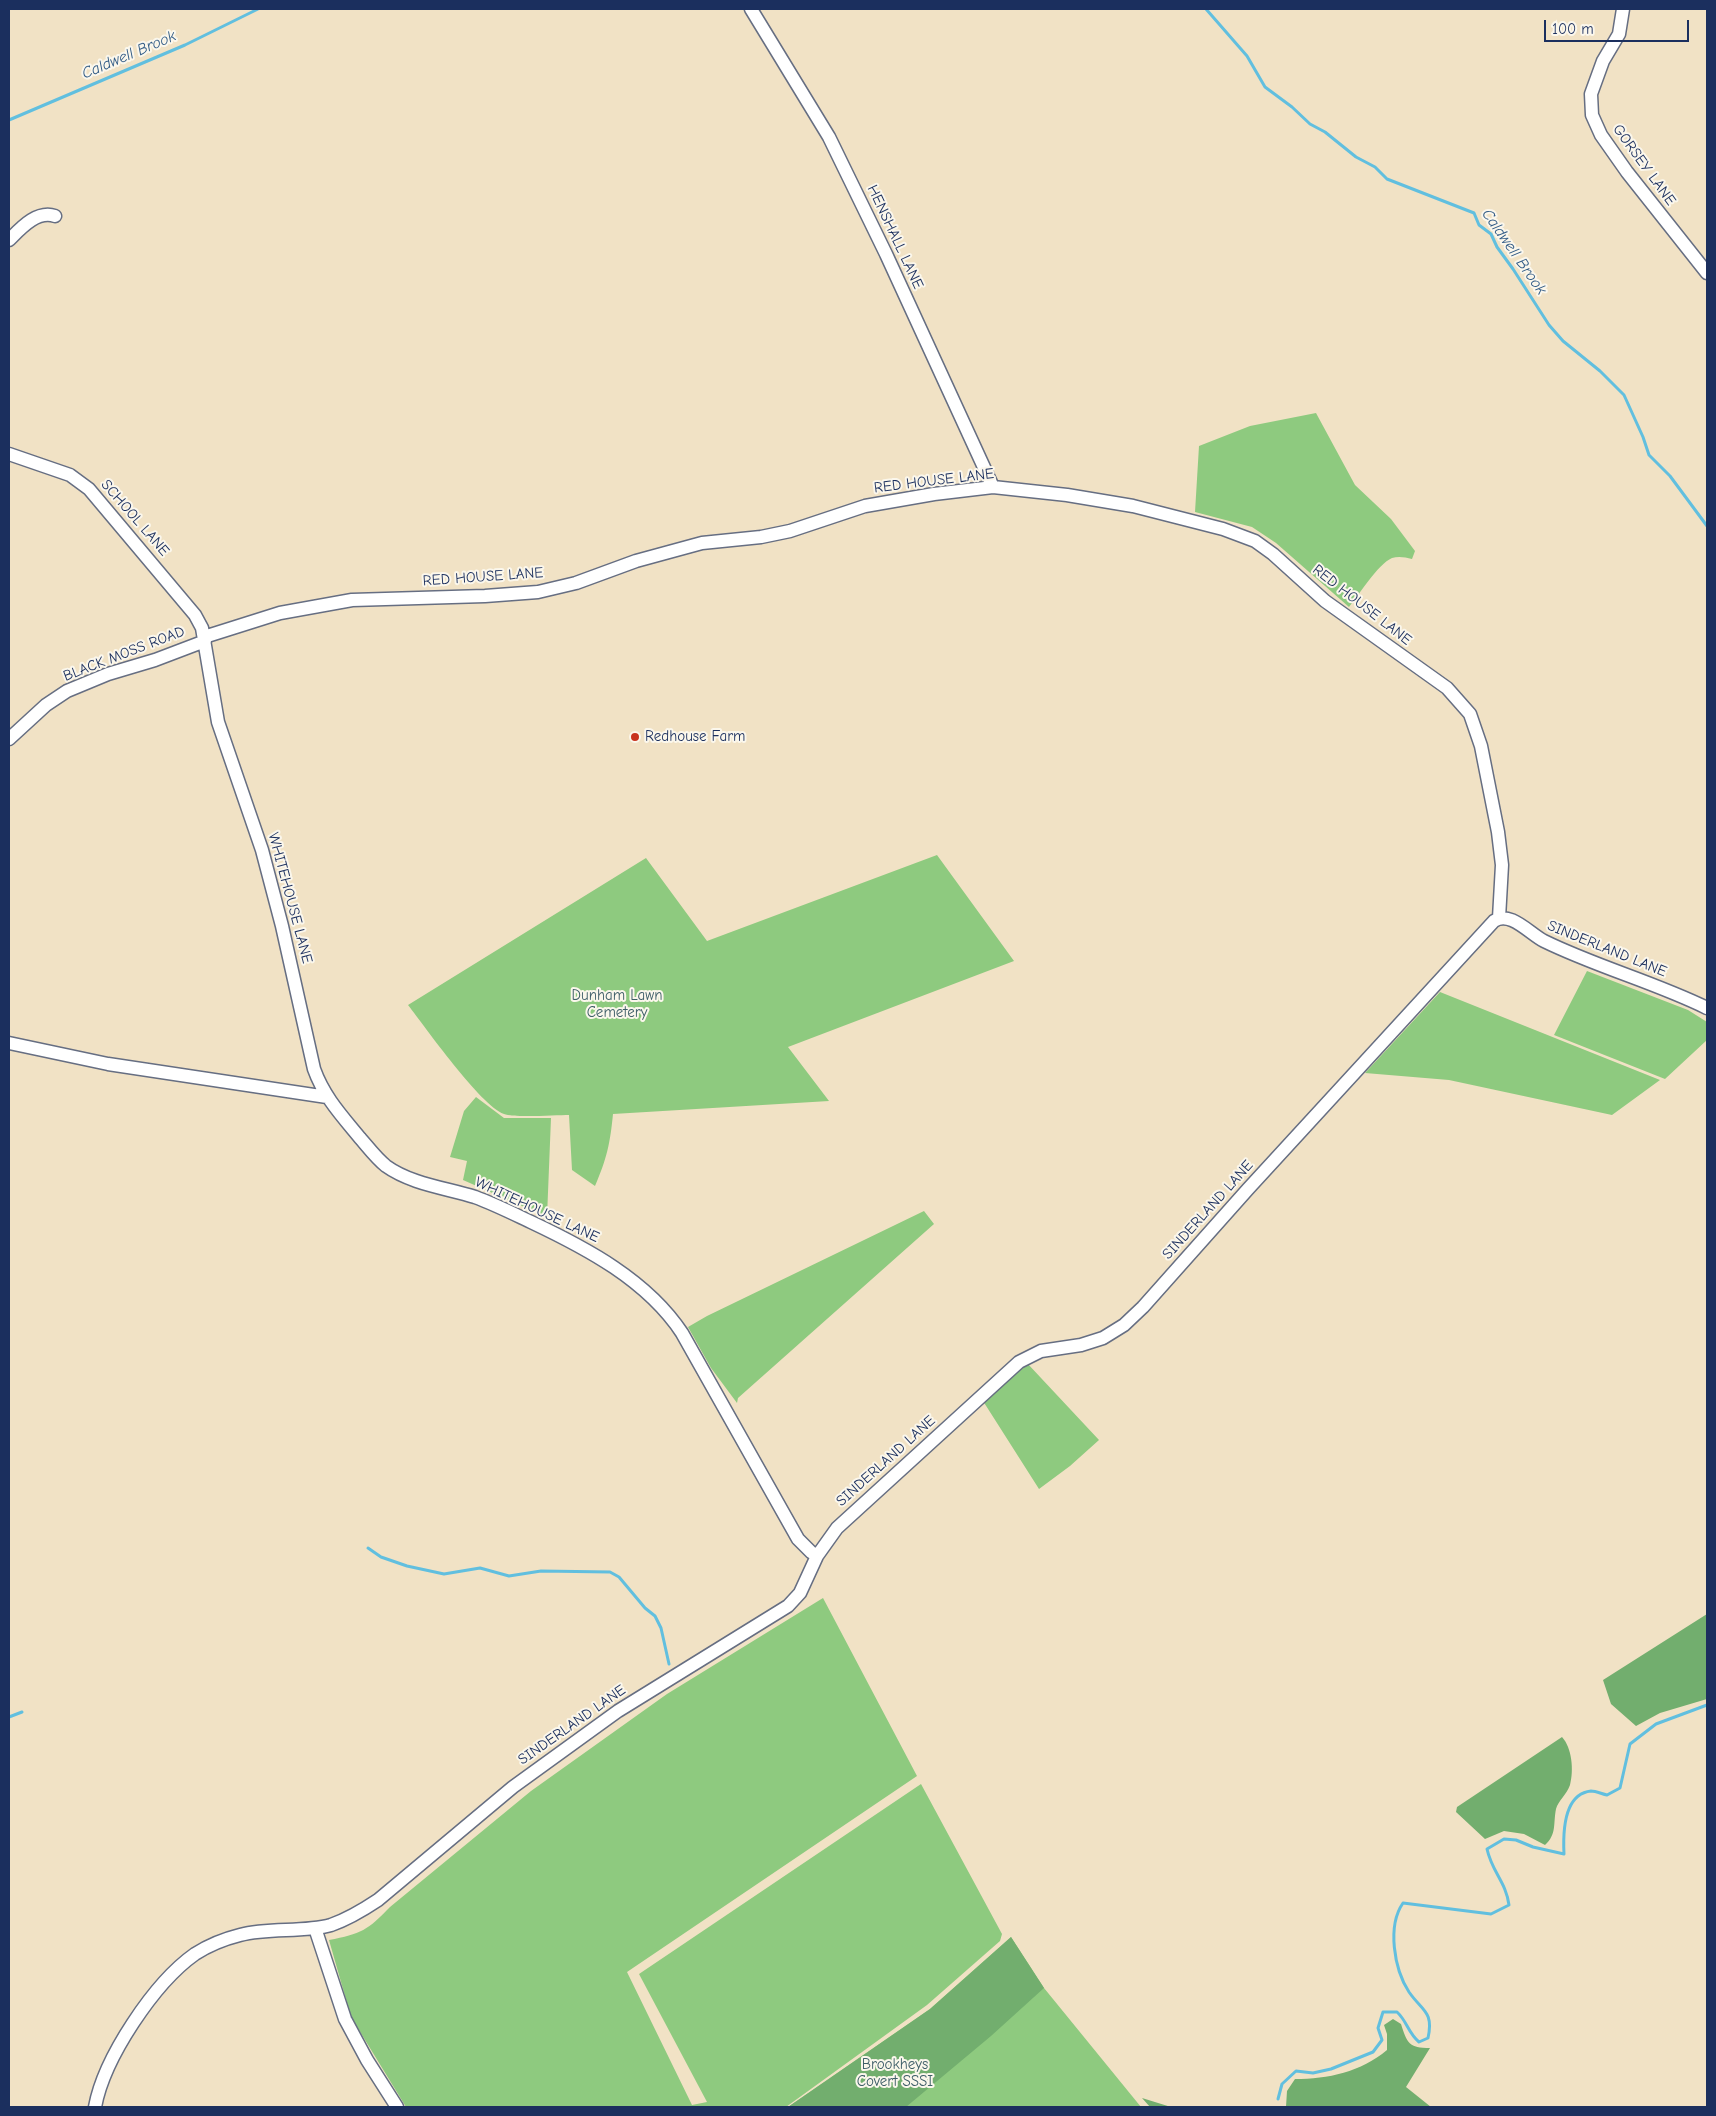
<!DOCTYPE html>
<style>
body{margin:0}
#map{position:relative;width:1716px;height:2116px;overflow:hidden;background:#f1e2c5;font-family:"Comic Neue",sans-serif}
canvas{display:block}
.frame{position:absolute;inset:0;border:10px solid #1b2f5e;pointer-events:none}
.scale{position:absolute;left:1544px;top:20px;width:145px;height:22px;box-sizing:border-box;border:2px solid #1b2f5e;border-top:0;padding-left:6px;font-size:15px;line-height:18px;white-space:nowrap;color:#1b2f5e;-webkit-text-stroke:4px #fbf7ec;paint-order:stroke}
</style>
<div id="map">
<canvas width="1716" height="2116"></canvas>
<div class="frame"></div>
<div class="scale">100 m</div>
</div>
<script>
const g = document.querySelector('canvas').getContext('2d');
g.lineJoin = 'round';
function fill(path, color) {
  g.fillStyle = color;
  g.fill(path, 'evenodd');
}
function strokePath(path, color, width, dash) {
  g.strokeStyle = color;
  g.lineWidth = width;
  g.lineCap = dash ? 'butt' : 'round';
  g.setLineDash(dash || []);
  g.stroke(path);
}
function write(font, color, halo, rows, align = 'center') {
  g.font = font + ' "Comic Neue",sans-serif';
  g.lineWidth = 4;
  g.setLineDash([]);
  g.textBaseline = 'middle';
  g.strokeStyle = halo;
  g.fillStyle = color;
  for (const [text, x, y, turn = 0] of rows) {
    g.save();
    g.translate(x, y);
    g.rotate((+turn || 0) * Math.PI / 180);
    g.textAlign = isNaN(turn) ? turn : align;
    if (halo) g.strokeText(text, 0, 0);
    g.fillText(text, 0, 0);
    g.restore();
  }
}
const green = new Path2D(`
 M1316 413 1355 485 1391 519 1415 551 1412 559C1405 557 1398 556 1392 558 1378 564 1359 595 1349 607L1276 543 1252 527 1195 512 1199 446 1250 426Z
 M937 855 1014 961 788 1047 829 1101 613 1114C610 1144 607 1158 595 1186L572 1170 569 1115C556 1115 514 1118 504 1114 480 1105 426 1028 408 1005L646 858 707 941Z
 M1587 971 1688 1010 1707 1022V1040L1665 1079 1554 1035Z
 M1440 992 1660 1080 1612 1115 1449 1080 1365 1073Z
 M476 1097 504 1118H551L547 1217 463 1180 467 1161 450 1157 464 1111Z
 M924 1211 934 1224 738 1398 737 1403 711 1368 688 1327 707 1316Z
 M1027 1363 1099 1440 1070 1466 1039 1489 983 1401Z
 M823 1598 917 1776 627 1972 692 2105 707 2102 639 1974 921 1784 1002 1934 1000 1941 927 2005 786 2107H406L351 2017 329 1940C361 1934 368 1930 390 1907L531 1791 667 1694Z
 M1011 1937 1044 1988 1141 2107H788L930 2009Z`);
const forest = new Path2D(`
 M1707 1614V1699L1660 1713 1636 1726 1611 1704 1603 1680Z
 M1562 1737C1572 1748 1574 1770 1570 1785 1567 1794 1558 1801 1556 1809 1553 1824 1557 1834 1545 1845L1524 1834 1504 1831 1485 1839 1456 1812 1457 1807Z
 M1011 1937 1044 1988 991 2036 906 2107H788L930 2009Z
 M1393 2019 1401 2024C1407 2043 1409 2048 1430 2048L1406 2087 1431 2107H1286L1287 2091 1295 2079C1328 2079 1361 2072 1387 2050V2034L1384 2025Z
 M1142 2098 1171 2107H1150Z`);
const stream = new Path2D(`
 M1206 9 1247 56 1265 87 1292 107 1310 124 1325 132 1356 157 1375 167 1387 179 1474 213 1479 225 1491 234 1497 247 1513 269 1549 325 1563 341 1600 371 1624 395 1643 437 1649 455 1670 476 1707 526
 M9 120 185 45 258 9
 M368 1548 381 1557 407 1566 444 1574 480 1568 509 1576 541 1571 610 1572 619 1577 645 1608 655 1616 661 1628 669 1664
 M9 1717 22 1712
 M1278 2099 1282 2084 1296 2071 1313 2073 1331 2069 1373 2052 1382 2040 1378 2028 1383 2012H1397C1407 2021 1408 2033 1419 2042L1428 2038C1434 2011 1422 2011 1409 1992 1394 1969 1387 1926 1403 1903L1491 1914 1509 1905C1506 1882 1492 1872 1487 1849L1504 1839 1516 1840 1533 1847 1564 1854C1563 1834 1563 1794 1591 1791 1596 1791 1602 1794 1607 1795L1620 1788 1630 1744 1656 1724 1707 1705`);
const minor = new Path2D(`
 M751 9 829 137 886 254 993 487
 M1623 9 1619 34 1603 61 1591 94 1592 115 1601 135 1627 172 1707 273
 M9 240C21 228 37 210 55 216
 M9 454 70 475 89 489 195 615 202 628 218 722 262 850 282 926 314 1069C324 1097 342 1116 360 1138 368 1147 376 1158 386 1166 411 1184 446 1188 475 1197 494 1204 512 1213 531 1222 586 1248 647 1280 682 1333L798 1539 811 1552 817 1556
 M204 637 280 613 352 600 485 596 538 592 576 583 636 561 702 543 761 537 790 531 865 506 934 494 993 487 1067 495 1133 506 1223 529 1255 541 1273 554 1325 601 1447 688 1470 714 1481 746 1498 832 1502 865 1499 918
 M9 739 46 705 67 691 108 674 155 660 205 641
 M9 1043 108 1064 327 1097
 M315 1928 345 2019 367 2060 397 2107
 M95 2107C104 2058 154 1983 195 1954 209 1945 224 1939 240 1935 270 1927 302 1933 331 1925 348 1919 363 1910 378 1900L513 1787 618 1711 788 1606 800 1593 817 1556 837 1528 1019 1362 1041 1351 1081 1345 1103 1338 1124 1325 1143 1307 1248 1189 1494 921C1510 910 1530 934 1544 941 1597 967 1654 982 1707 1008`);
const markers = [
 [635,737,5,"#c8321e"]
];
const streetNames = [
 ["GORSEY LANE",1644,165,54],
 ["HENSHALL LANE",895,237,65],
 ["RED HOUSE LANE",934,481,-7],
 ["SCHOOL LANE",135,518,49],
 ["RED HOUSE LANE",483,577,-4],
 ["RED HOUSE LANE",1362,605,38],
 ["BLACK MOSS ROAD",124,654,-21],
 ["WHITEHOUSE LANE",290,898,75],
 ["SINDERLAND LANE",1607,949,22],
 ["WHITEHOUSE LANE",537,1210,25],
 ["SINDERLAND LANE",1208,1210,-48],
 ["SINDERLAND LANE",886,1461,-42],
 ["SINDERLAND LANE",572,1725,-35]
];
const poiNames = [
 ["Redhouse Farm",645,737]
];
const parkNames = [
 ["Dunham Lawn",617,996],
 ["Cemetery",617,1013],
 ["Brookheys",895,2065],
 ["Covert SSSI",895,2082]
];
const waterNames = [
 ["Caldwell Brook",129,55,-23],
 ["Caldwell Brook",1514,252,55]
];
fill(green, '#8eca7f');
fill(forest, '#72ae6e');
strokePath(stream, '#61bfdf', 3);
strokePath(minor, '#666e82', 15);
strokePath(minor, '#fff', 12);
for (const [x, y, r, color] of markers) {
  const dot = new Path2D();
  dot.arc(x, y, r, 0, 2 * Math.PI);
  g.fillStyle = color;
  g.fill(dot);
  strokePath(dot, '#fbf7ec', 2);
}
write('15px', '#1b2f5e', '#fbf7ec', streetNames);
write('15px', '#1b2f5e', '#fbf7ec', poiNames, 'left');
write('15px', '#3e5e68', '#fbf7ec', parkNames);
write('italic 16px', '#305a85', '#fbf7ec', waterNames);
</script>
